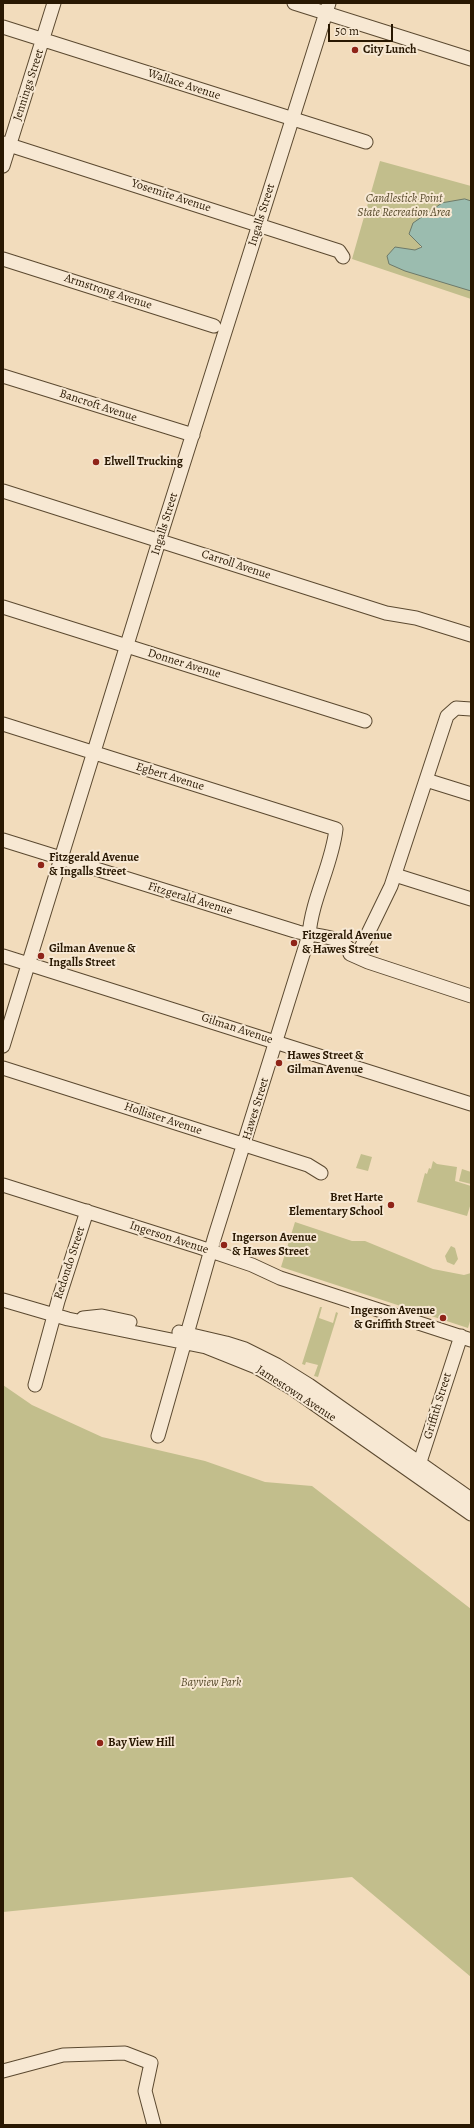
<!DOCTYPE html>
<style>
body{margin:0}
#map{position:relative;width:474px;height:2128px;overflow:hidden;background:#f2dcbc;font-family:Alegreya,serif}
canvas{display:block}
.frame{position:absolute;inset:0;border:4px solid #291802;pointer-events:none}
.scale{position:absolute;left:328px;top:24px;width:65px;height:18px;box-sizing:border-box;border:2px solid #291802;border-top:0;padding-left:5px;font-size:12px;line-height:14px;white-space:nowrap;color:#291802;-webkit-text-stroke:3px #f7e8d3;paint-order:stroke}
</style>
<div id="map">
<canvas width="474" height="2128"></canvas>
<div class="frame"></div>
<div class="scale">50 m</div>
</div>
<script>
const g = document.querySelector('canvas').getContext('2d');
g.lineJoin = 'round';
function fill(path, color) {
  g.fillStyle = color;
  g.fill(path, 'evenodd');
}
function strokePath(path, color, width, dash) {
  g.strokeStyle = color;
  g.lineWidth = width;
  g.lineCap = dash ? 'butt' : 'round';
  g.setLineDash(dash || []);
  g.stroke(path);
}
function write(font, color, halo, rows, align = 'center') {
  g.font = font + ' Alegreya,serif';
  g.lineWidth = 4;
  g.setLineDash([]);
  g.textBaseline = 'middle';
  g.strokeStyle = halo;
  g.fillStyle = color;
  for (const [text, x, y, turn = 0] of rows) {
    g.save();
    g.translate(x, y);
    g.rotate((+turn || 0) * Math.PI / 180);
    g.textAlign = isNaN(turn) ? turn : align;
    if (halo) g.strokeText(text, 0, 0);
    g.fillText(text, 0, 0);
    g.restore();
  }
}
const green = new Path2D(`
 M380 161 471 186V216L422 238 416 268 471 286V299L352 259Z
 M361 1154 372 1157 368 1171 356 1168Z
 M433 1161 437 1164 457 1167 455 1181 471 1186V1203L467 1216 417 1202 425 1173 427 1174 429 1168 431 1169Z
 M462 1169 471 1172V1184L459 1181Z
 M295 1222 352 1241H365L433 1269 464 1275 471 1273V1318L468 1328 281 1267Z
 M451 1246 455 1248 458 1259 454 1265 447 1262 445 1256Z
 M320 1307H322L319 1318 333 1323 336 1312 338 1313 318 1377 314 1376 318 1365 306 1362 305 1365 302 1364Z
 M3 1385 32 1405 102 1437 205 1461 265 1482 312 1486 471 1609V1977L352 1877 3 1912Z`);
const water = new Path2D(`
 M465 199 471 201V291L405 271 389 264 387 256 395 247 415 250 422 247 409 234 413 223 442 203Z`);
const minor = new Path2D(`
 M294 3 471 59
 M3 27 366 142
 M3 143 339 251 343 257
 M3 166 54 3
 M3 259 214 326
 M3 376 193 435
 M3 491 386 613 416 618 471 635
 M3 607 365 721
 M3 724 336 829C332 865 312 898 309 935L214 1239 158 1436
 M426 780 471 794
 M3 840 298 932C325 938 336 933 357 956
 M395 875 471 899
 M350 954 368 962 471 996
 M3 956 471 1104
 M357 956 391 886 447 716 456 708 471 709
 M3 1046 164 525 329 3
 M3 1068 308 1165 321 1173
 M3 1185 199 1247 252 1265 280 1278 471 1340
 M3 1300 68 1319 206 1347 256 1367 293 1389 471 1514
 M83 1318 102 1316 130 1322
 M179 1332 226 1343 245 1349 277 1365 309 1385 471 1499
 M35 1385 58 1301 87 1211
 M417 1471 461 1336
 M3 2071 63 2055 125 2053 151 2063 145 2091 154 2125`);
const markers = [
 [355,50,4,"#8f2418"],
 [96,462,4,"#8f2418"],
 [41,865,4,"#8f2418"],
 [294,943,4,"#8f2418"],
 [41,956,4,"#8f2418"],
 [279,1063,4,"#8f2418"],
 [391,1205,4,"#8f2418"],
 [224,1245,4,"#8f2418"],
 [443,1318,4,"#8f2418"],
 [100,1743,4,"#8f2418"]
];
const poiNames = [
 ["City Lunch",363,50],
 ["Elwell Trucking",104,462],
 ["Fitzgerald Avenue",49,858],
 ["& Ingalls Street",49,872],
 ["Fitzgerald Avenue",302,936],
 ["& Hawes Street",302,950],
 ["Gilman Avenue &",49,949],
 ["Ingalls Street",49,963],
 ["Hawes Street &",287,1056],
 ["Gilman Avenue",287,1070],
 ["Bret Harte",383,1198,"right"],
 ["Elementary School",383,1212,"right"],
 ["Ingerson Avenue",232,1238],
 ["& Hawes Street",232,1252],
 ["Ingerson Avenue",435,1311,"right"],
 ["& Griffith Street",435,1325,"right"],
 ["Bay View Hill",108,1743]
];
const streetNames = [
 ["Jennings Street",29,85,-72],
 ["Wallace Avenue",184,85,18],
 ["Yosemite Avenue",171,196,18],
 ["Ingalls Street",262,215,-73],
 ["Armstrong Avenue",108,292,18],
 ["Bancroft Avenue",98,406,18],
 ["Ingalls Street",165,524,-73],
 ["Carroll Avenue",236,565,18],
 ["Donner Avenue",184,664,17],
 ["Egbert Avenue",170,777,17],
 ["Fitzgerald Avenue",190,899,17],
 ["Gilman Avenue",237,1029,18],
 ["Hawes Street",256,1109,-73],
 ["Hollister Avenue",163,1119,18],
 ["Ingerson Avenue",169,1238,18],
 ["Redondo Street",70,1263,-72],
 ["Jamestown Avenue",296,1394,33],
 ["Griffith Street",438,1406,-73]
];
const parkNames = [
 ["Candlestick Point",404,199],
 ["State Recreation Area",404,213],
 ["Bayview Park",211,1683]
];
fill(green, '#c2be8c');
fill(water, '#9bbcaf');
strokePath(water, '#6d7a6a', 1);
strokePath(minor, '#5b4930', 15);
strokePath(minor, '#f7e8d3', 13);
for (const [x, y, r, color] of markers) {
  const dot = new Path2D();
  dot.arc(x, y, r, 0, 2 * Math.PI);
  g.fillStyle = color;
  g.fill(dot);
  strokePath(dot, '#f7e8d3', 1.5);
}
write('bold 12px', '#291802', '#f7e8d3', poiNames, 'left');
write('12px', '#291802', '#f7e8d3', streetNames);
write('italic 12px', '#574a2b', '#f7e8d3', parkNames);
</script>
